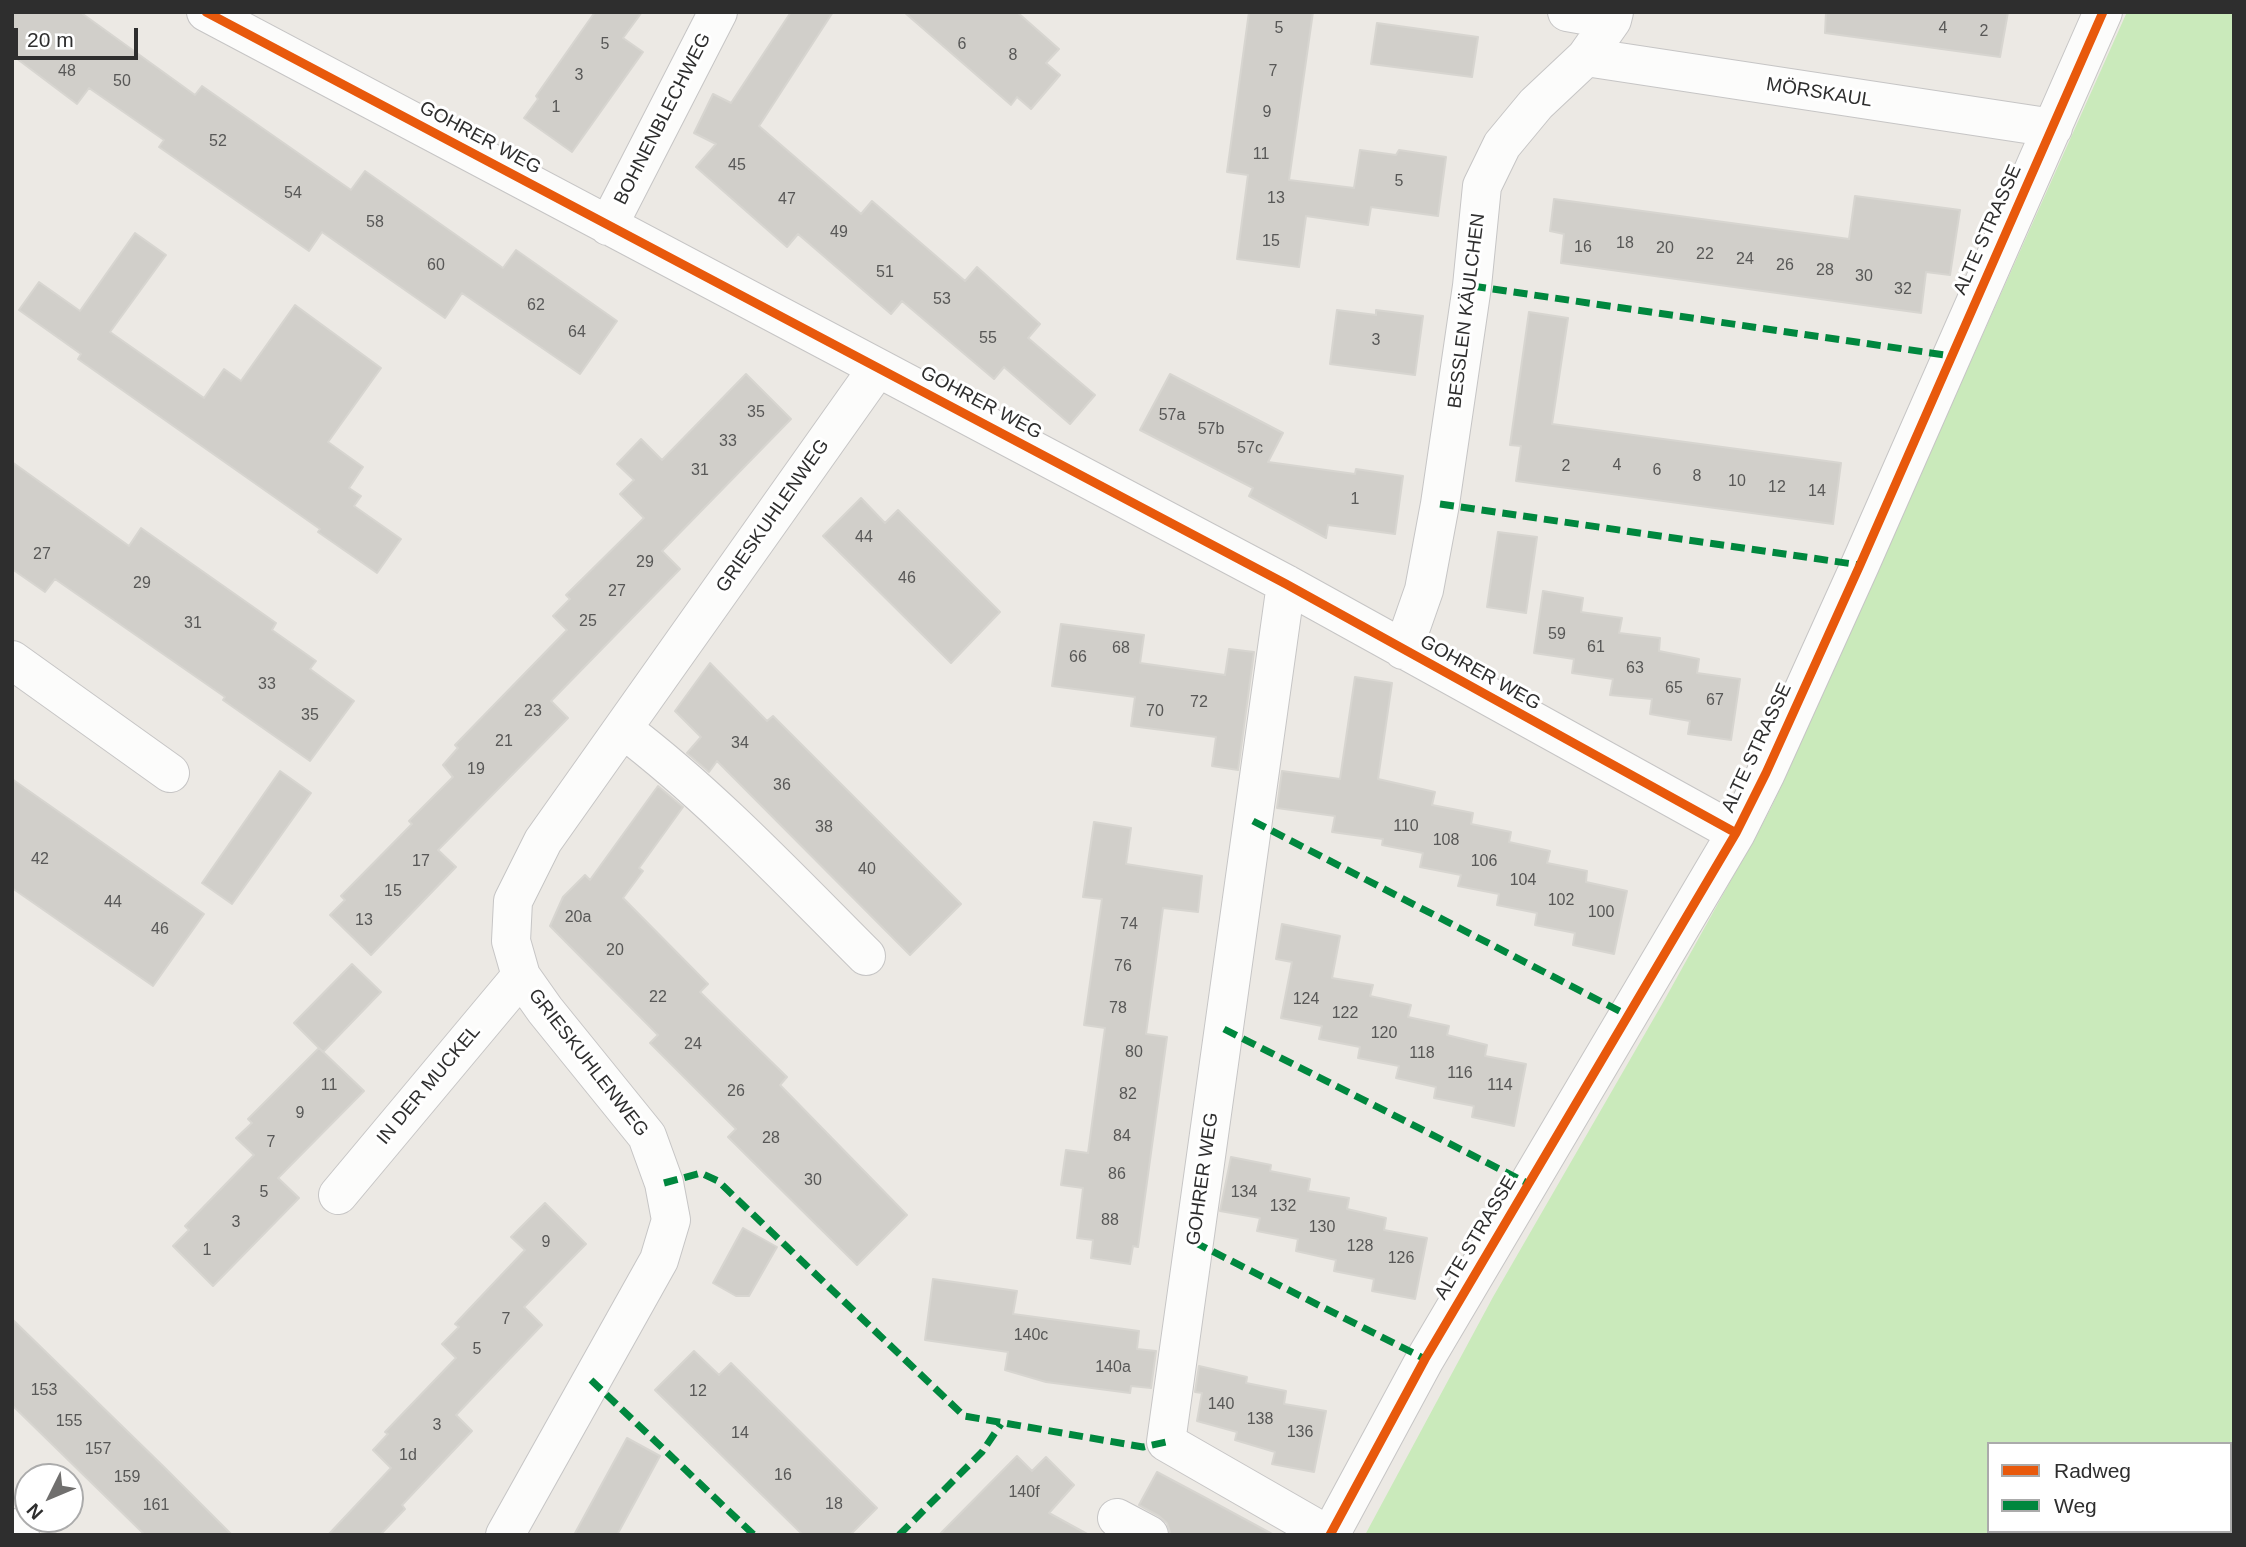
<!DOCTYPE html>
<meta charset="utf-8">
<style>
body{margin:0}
#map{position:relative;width:2246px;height:1547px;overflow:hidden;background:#ece9e4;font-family:Arial,sans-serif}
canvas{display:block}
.frame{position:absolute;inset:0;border:14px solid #2e2e2e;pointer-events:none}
.legend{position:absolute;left:1987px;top:1442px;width:245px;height:91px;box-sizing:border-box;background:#fff;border:2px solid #ababab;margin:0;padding:9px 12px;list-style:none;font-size:21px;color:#2e2e2e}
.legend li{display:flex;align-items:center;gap:14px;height:35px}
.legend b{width:35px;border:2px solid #ababab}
.north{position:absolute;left:14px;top:1463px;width:70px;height:70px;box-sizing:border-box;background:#fff;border:2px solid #ababab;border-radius:50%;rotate:227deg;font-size:19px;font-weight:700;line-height:28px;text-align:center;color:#2e2e2e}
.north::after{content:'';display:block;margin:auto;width:24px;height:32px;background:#706f6e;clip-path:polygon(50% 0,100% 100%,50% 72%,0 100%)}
.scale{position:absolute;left:14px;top:28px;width:124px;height:32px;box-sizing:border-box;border:4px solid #2e2e2e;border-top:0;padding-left:9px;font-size:21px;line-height:24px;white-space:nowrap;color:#2e2e2e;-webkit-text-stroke:5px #fff;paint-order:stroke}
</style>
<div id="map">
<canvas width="2246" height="1547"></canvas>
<div class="frame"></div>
<ul class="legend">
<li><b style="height:9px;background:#e8590c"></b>Radweg</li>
<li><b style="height:9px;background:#00873e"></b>Weg</li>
</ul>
<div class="north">N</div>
<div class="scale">20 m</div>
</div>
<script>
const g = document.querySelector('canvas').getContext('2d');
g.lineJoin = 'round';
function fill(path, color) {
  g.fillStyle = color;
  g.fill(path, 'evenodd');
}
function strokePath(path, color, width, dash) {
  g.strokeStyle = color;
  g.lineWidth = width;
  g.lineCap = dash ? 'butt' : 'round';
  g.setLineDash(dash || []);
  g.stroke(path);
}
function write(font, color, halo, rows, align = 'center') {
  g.font = font + ' Arial,sans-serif';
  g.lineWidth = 6;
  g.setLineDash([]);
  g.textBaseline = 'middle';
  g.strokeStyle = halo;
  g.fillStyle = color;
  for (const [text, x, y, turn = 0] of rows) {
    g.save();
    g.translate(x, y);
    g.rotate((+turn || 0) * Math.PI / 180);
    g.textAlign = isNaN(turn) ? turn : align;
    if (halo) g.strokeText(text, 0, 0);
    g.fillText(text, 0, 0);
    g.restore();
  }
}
const green = new Path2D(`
 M2127 12H2234V1535H1365L1493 1297 1665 999 1771 808ZM1989 1444H2230V1531H1989Z`);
const building = new Path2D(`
 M12 12H80L195 95 202 86 351 190 365 171 503 268 516 250 617 321 580 374 462 293 445 318 322 232 309 251 159 147 164 140 89 88 77 104 12 55Z
 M595 12H642L623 38 643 52 572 152 524 118 538 99 536 96Z
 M791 12H833L759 126 861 214 872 201 965 281 977 267 1040 324 1028 338 1095 395 1070 424 1004 367 994 379 902 301 891 314 798 234 787 247 696 167 716 144 694 133 713 94 731 103Z
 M904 12H1017L1059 49 1046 63 1060 75 1031 109 1017 97 1011 105Z
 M1249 12H1313L1289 180 1354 188 1360 150 1396 155 1399 150 1446 157 1438 216 1371 207 1368 225 1306 216 1299 267 1237 259 1248 175 1227 172Z
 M1826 12H2008L2000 57 1825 33Z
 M1377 23 1478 37 1472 77 1371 64Z
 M1855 196 1960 210 1950 275 1926 272 1921 313 1561 263 1564 234 1550 231 1554 199 1849 239Z
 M135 233 166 255 110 332 204 398 224 369 241 381 295 305 381 368 328 442 363 467 349 488 361 496 354 506 401 539 377 573 318 532 320 529 78 359 81 354 19 310 39 282 80 311Z
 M1337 310 1376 315V310L1423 316 1415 375 1330 364Z
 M1529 312 1568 318 1552 424 1841 463 1833 524 1516 481 1521 446 1510 445Z
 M746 374 791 419 662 551 680 569 551 701 568 718 438 850 456 867 371 955 330 915 345 900 341 896 412 824 409 821 453 777 443 765 458 748 455 745 567 630 553 616 570 599 566 595 644 518 620 494 634 480 617 464 641 439 662 460Z
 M1170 374 1283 433 1268 462 1355 474 1356 469 1403 476 1395 534 1328 525 1326 538 1249 496 1253 488 1140 430Z
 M12 462 129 546 141 528 276 623 272 630 316 661 310 669 354 701 310 761 223 700 225 697 55 579 45 592 12 569Z
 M861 498 885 523 898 510 1000 612 951 663 823 536Z
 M1498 532 1537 537 1526 613 1487 607Z
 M1543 591 1583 598 1581 612 1622 618 1619 633 1660 638 1659 651 1699 659 1697 673 1740 679 1731 740 1688 734 1690 721 1650 714 1652 699 1610 695 1613 679 1572 673 1574 659 1534 653Z
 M1061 624 1144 635 1140 663 1225 675 1229 649 1254 652 1238 770 1212 766 1216 737 1131 726 1135 697 1052 686Z
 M710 663 767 721 773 716 961 904 910 955 717 761 709 772 687 753 701 737 675 711Z
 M1355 677 1392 683 1378 779 1435 792 1432 805 1473 813 1471 824 1511 832 1509 842 1550 851 1547 863 1587 871 1586 882 1627 891 1614 954 1573 945 1575 933 1535 925 1537 913 1497 905 1499 894 1458 886 1461 875 1420 867 1423 853 1382 845 1383 839 1332 832 1335 816 1277 808 1282 771 1340 779Z
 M280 771 311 793 232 904 202 883Z
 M12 779 204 914 153 986 12 888Z
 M658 786 683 807 639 868 643 871 623 898 708 984 700 992 787 1077 780 1085 907 1215 857 1265 728 1137 736 1129 650 1043 658 1035 550 926 563 897 585 875 590 880Z
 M1094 822 1131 828 1126 864 1202 876 1198 912 1163 908 1146 1034 1167 1037 1138 1247 1133 1246 1130 1264 1091 1258 1093 1240 1077 1238 1083 1188 1061 1185 1066 1150 1088 1153 1105 1028 1084 1025 1102 899 1083 897Z
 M1282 924 1340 936 1332 978 1373 985 1370 996 1411 1005 1408 1017 1449 1026 1447 1035 1487 1045 1485 1056 1526 1064 1514 1126 1472 1117 1474 1106 1434 1098 1436 1087 1396 1078 1399 1066 1358 1058 1360 1047 1319 1039 1322 1026 1281 1018 1292 962 1276 959Z
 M352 964 381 992 323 1052 294 1023Z
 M319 1048 364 1091 278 1178 299 1198 213 1286 173 1246 189 1230 185 1226 254 1155 236 1138 252 1123 248 1119Z
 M1231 1157 1271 1165 1270 1171 1310 1179 1308 1191 1349 1198 1347 1209 1386 1218 1384 1230 1427 1238 1415 1299 1372 1291 1374 1279 1334 1271 1336 1260 1296 1251 1298 1239 1257 1231 1260 1218 1220 1211Z
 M545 1203 586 1244 524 1307 542 1325 456 1415 472 1431 402 1505 405 1509 380 1535H328L391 1468 373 1450 388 1434 385 1432 456 1358 442 1344 459 1327 455 1324 525 1250 511 1237Z
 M743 1228 777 1247 749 1296H736L713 1283Z
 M933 1279 1017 1291 1013 1314 1139 1331 1137 1349 1156 1351 1151 1388 1131 1386 1130 1393 1046 1382 1005 1370 1008 1352 925 1340Z
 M12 1319 164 1467 232 1535H145L12 1405Z
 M694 1351 719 1375 731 1363 877 1508 850 1535H803L655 1390Z
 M1199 1366 1247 1377 1246 1383 1286 1391 1284 1404 1326 1411 1314 1472 1272 1464 1275 1452 1235 1440 1237 1432 1197 1421 1202 1393 1195 1392Z
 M627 1438 660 1456 617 1535H574Z
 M1017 1456 1032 1471 1046 1457 1074 1485 1049 1513 1089 1535H939Z
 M1157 1472 1204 1497 1274 1535H1171L1167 1523 1159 1516 1139 1505Z`);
const minor = new Path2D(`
 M206 12 1286 584 1736 833
 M1567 12 1612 20
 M1586 57 2053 128
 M608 226 718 12
 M1286 584 1166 1442 1328 1535
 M1403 650 1424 590 1440 504 1472 286 1482 186 1502 145 1536 104 1586 57 1612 20 1614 12
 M12 660 170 773
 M623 729C711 796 788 878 866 956
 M338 1195 521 976
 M1117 1518 1149 1535
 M12 1528 20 1535
 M505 1535 659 1260 671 1220 664 1183 647 1136 545 1010 521 976 511 941 513 901 543 841 877 369
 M1330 1535 1425 1359 1736 833 1766 773 1860 565 2103 12`);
const quiet = new Path2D(`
 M1472 286 1952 356
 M1440 504 1860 565
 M1253 821 1627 1015
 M1224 1029 1529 1184
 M664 1183 701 1173 718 1181 964 1416 1143 1447 1166 1442
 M1194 1242 1425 1359
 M591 1380 754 1535
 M899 1535 982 1452 1001 1424`);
const cycleway = new Path2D(`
 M206 12 1286 584 1736 833
 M1330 1535 1425 1359 1736 833 1766 773 1860 565 2103 12`);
const numberNames = [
 ["5",1279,29],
 ["4",1943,29],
 ["2",1984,32],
 ["5",605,45],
 ["6",962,45],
 ["8",1013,56],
 ["48",67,72],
 ["7",1273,72],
 ["3",579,76],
 ["50",122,82],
 ["1",556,108],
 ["9",1267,113],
 ["52",218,142],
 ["11",1261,155],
 ["45",737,166],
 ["5",1399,182],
 ["54",293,194],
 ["13",1276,199],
 ["47",787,200],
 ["58",375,223],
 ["49",839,233],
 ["15",1271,242],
 ["18",1625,244],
 ["16",1583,248],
 ["20",1665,249],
 ["22",1705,255],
 ["24",1745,260],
 ["60",436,266],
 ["26",1785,266],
 ["28",1825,271],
 ["51",885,273],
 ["30",1864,277],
 ["32",1903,290],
 ["53",942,300],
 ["62",536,306],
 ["64",577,333],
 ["55",988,339],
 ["3",1376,341],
 ["35",756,413],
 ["57a",1172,416],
 ["57b",1211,430],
 ["33",728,442],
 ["57c",1250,449],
 ["4",1617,466],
 ["2",1566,467],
 ["31",700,471],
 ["6",1657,471],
 ["8",1697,477],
 ["10",1737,482],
 ["12",1777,488],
 ["14",1817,492],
 ["1",1355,500],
 ["44",864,538],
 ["27",42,555],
 ["29",645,563],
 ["46",907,579],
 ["29",142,584],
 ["27",617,592],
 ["25",588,622],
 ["31",193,624],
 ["59",1557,635],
 ["61",1596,648],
 ["68",1121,649],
 ["66",1078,658],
 ["63",1635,669],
 ["33",267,685],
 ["65",1674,689],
 ["67",1715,701],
 ["72",1199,703],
 ["23",533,712],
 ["70",1155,712],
 ["35",310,716],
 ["21",504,742],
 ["34",740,744],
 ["19",476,770],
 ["36",782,786],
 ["110",1406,827],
 ["38",824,828],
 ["108",1446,841],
 ["42",40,860],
 ["17",421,862],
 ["106",1484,862],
 ["40",867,870],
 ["104",1523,881],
 ["15",393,892],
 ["102",1561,901],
 ["44",113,903],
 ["100",1601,913],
 ["20a",578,918],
 ["13",364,921],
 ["74",1129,925],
 ["46",160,930],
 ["20",615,951],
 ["76",1123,967],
 ["22",658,998],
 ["124",1306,1000],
 ["78",1118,1009],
 ["122",1345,1014],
 ["120",1384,1034],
 ["24",693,1045],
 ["80",1134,1053],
 ["118",1422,1054],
 ["116",1460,1074],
 ["11",329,1086],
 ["114",1500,1086],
 ["26",736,1092],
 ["82",1128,1095],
 ["9",300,1114],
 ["84",1122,1137],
 ["28",771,1139],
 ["7",271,1143],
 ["86",1117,1175],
 ["30",813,1181],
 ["5",264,1193],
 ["134",1244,1193],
 ["132",1283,1207],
 ["88",1110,1221],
 ["3",236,1223],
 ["130",1322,1228],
 ["9",546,1243],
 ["128",1360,1247],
 ["1",207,1251],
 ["126",1401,1259],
 ["7",506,1320],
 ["140c",1031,1336],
 ["5",477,1350],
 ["140a",1113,1368],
 ["153",44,1391],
 ["12",698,1392],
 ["140",1221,1405],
 ["138",1260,1420],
 ["155",69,1422],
 ["3",437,1426],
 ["136",1300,1433],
 ["14",740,1434],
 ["157",98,1450],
 ["1d",408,1456],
 ["16",783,1476],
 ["159",127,1478],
 ["140f",1024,1493],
 ["18",834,1505],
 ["161",156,1506]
];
const streetNames = [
 ["MÖRSKAUL",1819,93,9],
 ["BOHNENBLECHWEG",663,119,-63],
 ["GOHRER WEG",480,138,28],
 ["ALTE STRASSE",1988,230,-66],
 ["BESSLEN KÄULCHEN",1467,311,-83],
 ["GOHRER WEG",981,403,28],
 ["GRIESKUHLENWEG",773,516,-55],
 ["GOHRER WEG",1480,673,29],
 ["ALTE STRASSE",1757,748,-65],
 ["GRIESKUHLENWEG",588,1063,52],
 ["IN DER MUCKEL",429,1085,-50],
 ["GOHRER WEG",1203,1179,-82],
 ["ALTE STRASSE",1476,1238,-59]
];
fill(green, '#caeabb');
fill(building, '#d1cfca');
strokePath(building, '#d7d5d0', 2);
strokePath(minor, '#c6c5c5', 40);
strokePath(minor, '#fcfcfb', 38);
strokePath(quiet, '#00873e', 7, [14, 7]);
strokePath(cycleway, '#e8590c', 9);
write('16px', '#585857', null, numberNames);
write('19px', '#2e2e2e', '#fff', streetNames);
</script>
